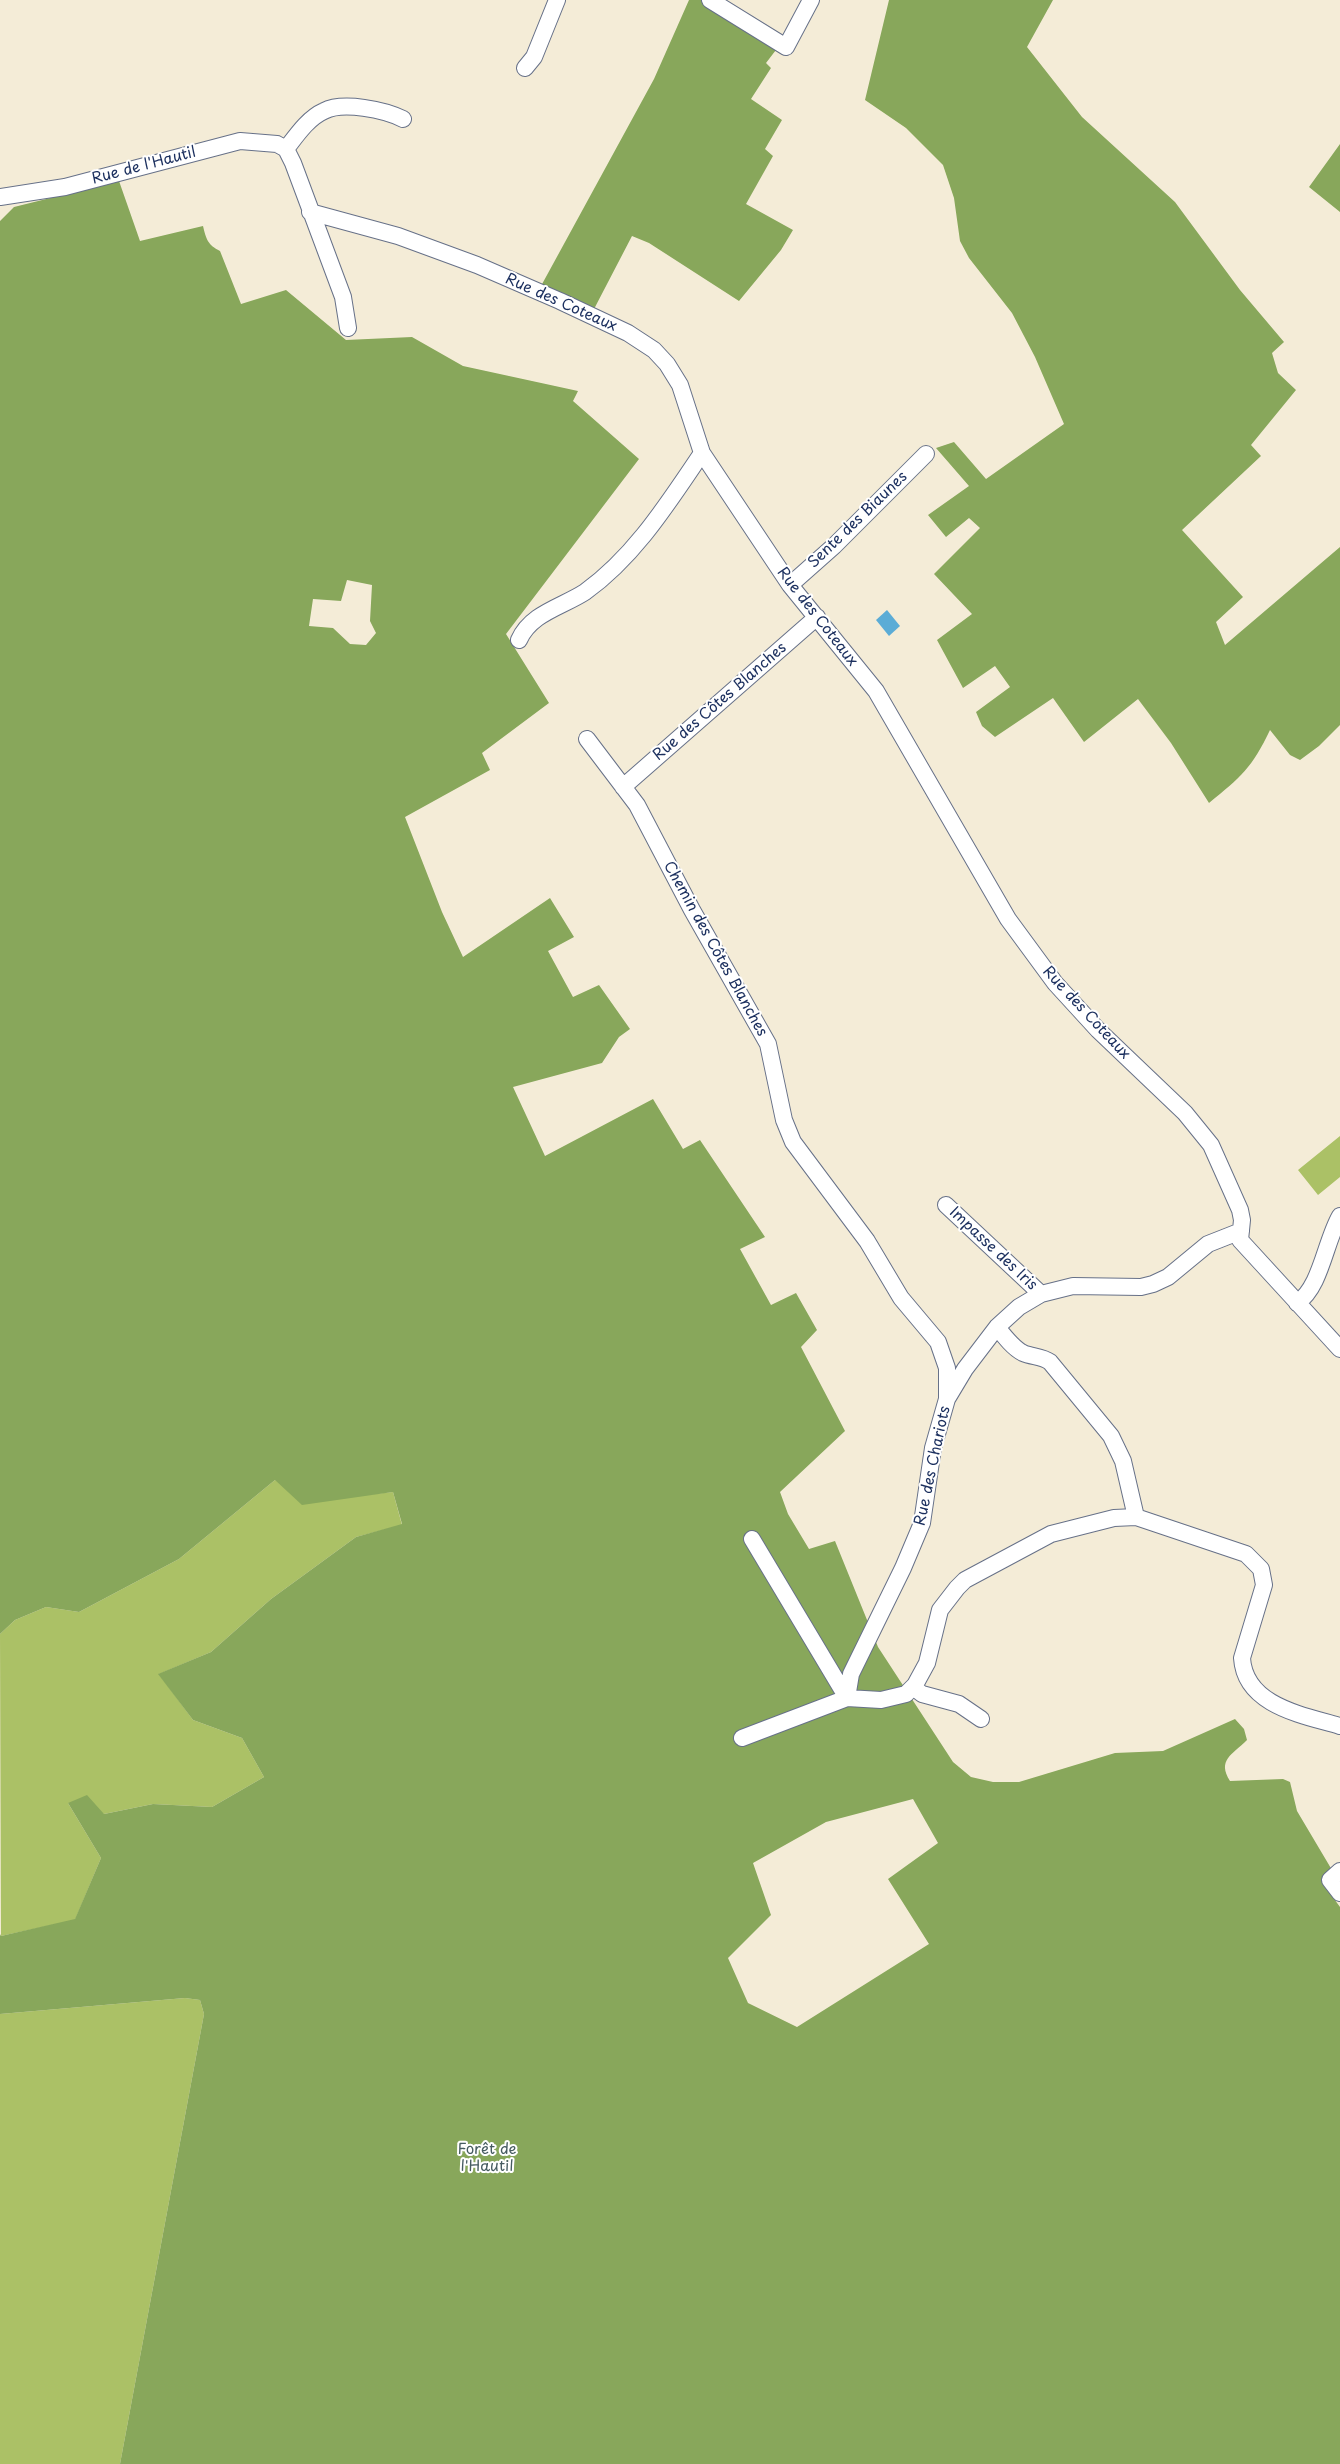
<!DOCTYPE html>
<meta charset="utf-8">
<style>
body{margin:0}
canvas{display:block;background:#f4ecd7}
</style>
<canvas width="1340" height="2464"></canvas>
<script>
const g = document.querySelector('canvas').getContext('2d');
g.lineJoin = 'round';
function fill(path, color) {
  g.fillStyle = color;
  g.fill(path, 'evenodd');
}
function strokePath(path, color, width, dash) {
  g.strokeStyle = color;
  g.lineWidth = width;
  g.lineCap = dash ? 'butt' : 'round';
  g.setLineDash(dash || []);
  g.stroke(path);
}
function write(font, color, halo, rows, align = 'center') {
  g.font = font + ' "Playpen Sans",sans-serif';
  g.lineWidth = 4;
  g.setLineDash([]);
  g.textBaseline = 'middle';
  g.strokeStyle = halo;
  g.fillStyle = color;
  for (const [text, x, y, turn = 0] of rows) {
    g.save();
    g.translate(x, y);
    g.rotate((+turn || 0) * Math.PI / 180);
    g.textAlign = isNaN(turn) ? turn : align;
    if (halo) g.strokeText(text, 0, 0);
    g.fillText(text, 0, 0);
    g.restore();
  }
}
const green = new Path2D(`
 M1340 1136V1177L1318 1195 1298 1170Z
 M275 1480 355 1496 393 1492 402 1525 356 1537 271 1599 211 1652 159 1674 193 1720 242 1738 264 1777 212 1807 153 1804 104 1814 68 1803 101 1858 75 1920 1 1936 0 1634 15 1620 46 1607 79 1612 179 1559Z
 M185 1998 200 2000 204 2014 120 2464H0V2014Z`);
const forest = new Path2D(`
 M689 0H702L779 46 766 63 771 68 751 99 782 120 765 149 773 156 746 204 793 230 781 250 739 301 649 243 632 236 593 311 541 286 654 79Z
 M889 0H1053L1027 47 1082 117 1175 202 1240 290 1284 342 1272 353 1278 373 1296 390 1251 445 1261 456 1182 530 1243 597 1216 622 1225 645 1340 547V725L1319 746 1300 760 1290 755 1270 730C1252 768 1241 777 1209 803L1171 743 1138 699 1084 742 1053 698 995 737 982 726 976 712 1010 687 995 666 963 688 937 640 972 614 934 574 980 528 969 518 946 537 928 515 969 486 936 448 954 442 986 479 1064 424 1035 357 1012 313 969 258 960 241 954 198 943 165 906 128 865 100Z
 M1340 144V212L1309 187Z
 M119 181 140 241 203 226C206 239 208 245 220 251L241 304 286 290 346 340 412 337 463 366 578 391 573 401 639 459 506 634 549 703 482 753 490 770 405 817 442 912 463 957 550 898 574 937 548 951 573 997 599 985 630 1029 619 1037 602 1063 513 1087 545 1156 653 1099 683 1149 700 1140 765 1237 740 1249 771 1305 796 1293 817 1330 801 1347 845 1431 780 1492 788 1514 809 1549 835 1541 878 1647 953 1762 971 1777 993 1782H1019L1115 1753 1163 1751 1235 1719 1244 1729 1247 1740C1232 1755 1217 1760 1230 1781L1283 1779 1290 1782 1297 1811 1332 1870 1329 1892 1340 1907V2464H120L204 2014 200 2000 185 1998 0 2014V1934L1 1936 75 1919 101 1858 68 1803 87 1795 104 1814 153 1804 212 1807 264 1777 242 1738 193 1720 158 1674 211 1652 271 1599 356 1537 402 1524 393 1492 302 1505 275 1480 179 1559 79 1612 46 1607 15 1620 0 1634V221L14 207ZM347 580 372 585 370 621 376 633 366 645 350 644 333 628 309 626 313 599 341 601ZM913 1799 938 1843 888 1879 929 1944 797 2027 748 2003 728 1958 771 1915 753 1863 826 1822Z`);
const water = new Path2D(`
 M887 610 900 626 889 636 876 620Z`);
const minor = new Path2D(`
 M710 0 786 47 811 0
 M525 68 534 57 557 0
 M286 149 293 163 343 297 348 328
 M286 149C296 136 308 118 324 111 343 101 385 110 403 119
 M0 197 65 187 240 141 277 144 286 149
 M310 212 398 236 477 265 560 301 628 333 654 350 667 364 680 385 702 453 790 585 876 691 1008 919 1055 983 1098 1030 1185 1113 1211 1145 1240 1210 1242 1220 1240 1240 1340 1349
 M790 585 834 546 926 454
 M519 640C531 613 562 607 585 592 635 556 668 503 702 453
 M587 739 637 805 692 910 768 1044 784 1120 793 1142 867 1241 901 1298 938 1342 947 1368V1399
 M623 787 817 617
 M946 1205 1041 1294
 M1297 1303C1321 1287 1325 1242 1340 1216
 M997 1327C1004 1336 1013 1348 1023 1353 1032 1357 1042 1356 1050 1362L1111 1436 1123 1461 1136 1517
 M752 1539 847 1698
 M913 1687 922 1694 959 1704 981 1719
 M847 1698 851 1674 903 1568 922 1523 933 1448 947 1399 965 1369 997 1327 1019 1307 1041 1294 1073 1286 1141 1287 1153 1284 1168 1277 1208 1244 1241 1231
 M742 1738 847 1698 881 1700 906 1694 915 1685 927 1663 940 1610 957 1588 965 1580 1051 1534 1114 1518 1136 1517 1246 1554 1261 1569 1264 1585 1242 1658C1245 1706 1303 1715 1340 1726
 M1340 1871 1330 1880 1340 1893`);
const streetNames = [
 ["Rue de l'Hautil",144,166,-15],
 ["Rue des Coteaux",561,303,24],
 ["Sente des Biaunes",858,520,-44],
 ["Rue des Coteaux",817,617,52],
 ["Rue des Côtes Blanches",720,702,-41],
 ["Chemin des Côtes Blanches",715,949,61],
 ["Rue des Coteaux",1086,1013,47],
 ["Impasse des Iris",993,1249,43],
 ["Rue des Chariots",933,1466,-78]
];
const parkNames = [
 ["Forêt de",487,2150],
 ["l'Hautil",487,2167]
];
fill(green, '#abc166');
fill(forest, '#88a75b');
fill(water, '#5bacd6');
strokePath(minor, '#677188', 18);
strokePath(minor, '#fff', 16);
write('15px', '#1b2f5e', '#fff', streetNames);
write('15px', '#465b60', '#fff', parkNames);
</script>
